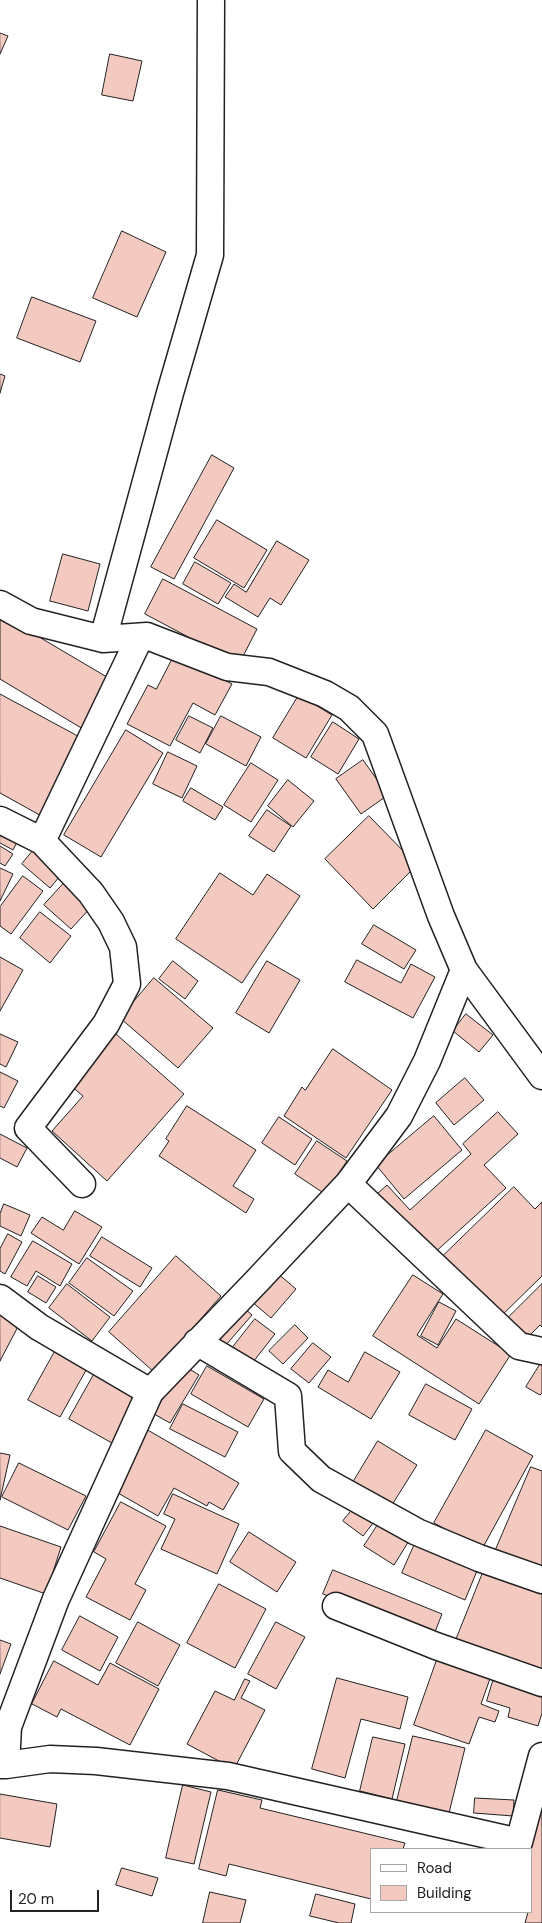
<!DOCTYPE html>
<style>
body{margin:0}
#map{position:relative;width:542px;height:1923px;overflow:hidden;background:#fff;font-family:"DM Sans",sans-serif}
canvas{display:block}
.legend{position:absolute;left:370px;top:1848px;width:162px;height:65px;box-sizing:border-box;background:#fff;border:1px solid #a7a7a7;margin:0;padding:6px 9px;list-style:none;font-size:15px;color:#222}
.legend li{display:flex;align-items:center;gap:10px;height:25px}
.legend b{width:25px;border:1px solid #a7a7a7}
.scale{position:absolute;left:10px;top:1890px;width:89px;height:22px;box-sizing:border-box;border:2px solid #222;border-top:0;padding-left:6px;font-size:15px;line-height:18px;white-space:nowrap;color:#222;-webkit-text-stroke:4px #fff;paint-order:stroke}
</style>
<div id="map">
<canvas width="542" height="1923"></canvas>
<ul class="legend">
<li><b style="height:6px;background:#fff"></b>Road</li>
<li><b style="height:14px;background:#f3c9c0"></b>Building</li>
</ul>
<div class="scale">20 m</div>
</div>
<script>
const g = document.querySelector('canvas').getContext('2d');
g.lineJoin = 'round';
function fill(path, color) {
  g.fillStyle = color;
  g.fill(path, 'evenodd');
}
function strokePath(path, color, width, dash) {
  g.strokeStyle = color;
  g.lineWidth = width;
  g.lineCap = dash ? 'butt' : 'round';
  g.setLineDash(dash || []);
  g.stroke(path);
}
const building = new Path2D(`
 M0 33 8 36 0 54Z
 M110 54 142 61 133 101 102 95Z
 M122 231 166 252 137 317 93 298Z
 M32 297 96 321 80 362 17 338Z
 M0 374 5 376 0 393Z
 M212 455 234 468 174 579 151 567Z
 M217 520 267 550 244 588 194 558Z
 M277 541 309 560 281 605 270 598 258 617 225 597 234 584 246 592Z
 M63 554 100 564 88 611 50 601Z
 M195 562 231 583 218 604 183 584Z
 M163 579 257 629 239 664 145 614Z
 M2 615 117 683 88 732 0 679V619Z
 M175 654 232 684 215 715 193 703 170 746 127 724 148 685 156 689Z
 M0 694 87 741 45 818 0 793Z
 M299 695 332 715 306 758 273 738Z
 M189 716 213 728 200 753 176 740Z
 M221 716 261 737 246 766 206 744Z
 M333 722 359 739 338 774 311 757Z
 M126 730 163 753 101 857 64 835Z
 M168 752 197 766 182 798 153 784Z
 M363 760 388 795 361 814 336 779Z
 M251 763 278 780 251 822 224 805Z
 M288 780 314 801 293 827 268 806Z
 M191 788 223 807 215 820 183 801Z
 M267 810 291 826 274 852 249 836Z
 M369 816 417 865 373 909 325 859Z
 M0 829 21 834 13 850 0 843Z
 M0 846 13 854 5 866 0 863Z
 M37 846 65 870 50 888 22 864Z
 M0 868 13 874 0 901Z
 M220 873 253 895 267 874 300 896 242 983 176 939Z
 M23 876 43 891 11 934 0 926V907Z
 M65 882 92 906 71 929 44 905Z
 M40 912 71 936 50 963 20 938Z
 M374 925 416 950 404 969 362 944Z
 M0 957 23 970 0 1011Z
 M357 960 401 983 411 964 435 977 413 1018 345 982Z
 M173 961 198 981 185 999 159 979Z
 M267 961 300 980 269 1033 236 1013Z
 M154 978 213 1028 178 1068 120 1018Z
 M466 1014 493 1035 479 1052 453 1031Z
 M0 1034 18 1042 6 1067 0 1064Z
 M116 1034 184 1094 107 1181 52 1131 83 1096 70 1085Z
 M333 1049 392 1090 346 1158 284 1116 302 1087 305 1090Z
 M0 1072 18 1081 4 1108 0 1106Z
 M465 1078 484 1100 454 1125 436 1103Z
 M187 1106 256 1150 233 1186 254 1199 246 1213 159 1156 169 1141 166 1139Z
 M498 1112 518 1134 484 1165 506 1188 432 1255 377 1194 387 1185 410 1210 471 1154 463 1144Z
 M434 1116 462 1150 404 1199 376 1165Z
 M279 1117 312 1139 295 1165 262 1143Z
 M0 1134 27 1148 17 1167 0 1158Z
 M317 1141 347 1161 325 1194 295 1174Z
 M514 1187 535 1209 542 1202V1276L496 1321 438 1261Z
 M4 1204 30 1215 21 1236 0 1226V1214Z
 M75 1211 102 1227 79 1264 31 1233 42 1217 63 1230Z
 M8 1234 22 1242 5 1274 0 1271V1249Z
 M102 1237 152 1268 140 1287 90 1256Z
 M33 1241 72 1264 60 1286 36 1271 27 1286 11 1277Z
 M176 1256 221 1296 154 1372 109 1332Z
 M87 1258 133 1291 114 1316 69 1283Z
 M276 1272 296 1289 271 1318 251 1301Z
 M413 1275 443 1294 417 1335 437 1348 456 1319 511 1354 479 1404 373 1336Z
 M38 1276 56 1287 46 1303 28 1292Z
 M67 1284 110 1317 92 1341 49 1308Z
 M542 1284V1327L540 1325 528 1337 508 1318Z
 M439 1302 456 1311 438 1345 421 1336Z
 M0 1305 23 1317 0 1361Z
 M243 1307 252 1315 225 1346 216 1338Z
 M255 1319 275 1334 253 1362 233 1347Z
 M295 1325 308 1338 283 1364 269 1351Z
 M313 1343 331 1357 309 1383 291 1369Z
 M58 1346 90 1363 60 1417 28 1400Z
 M365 1352 400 1372 371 1419 318 1387 328 1370 348 1382Z
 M542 1361V1393L540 1395 526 1387Z
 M183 1365 199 1375 170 1423 154 1414Z
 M207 1366 264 1399 248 1427 191 1394Z
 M97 1369 140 1393 112 1443 69 1419Z
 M426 1384 472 1409 455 1440 409 1415Z
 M183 1404 238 1432 225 1457 170 1429Z
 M146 1429 239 1483 223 1510 209 1502 207 1506 174 1488 158 1516 111 1489Z
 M486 1430 533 1456 482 1549 434 1523Z
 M378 1441 417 1465 390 1508 352 1484Z
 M0 1453 10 1455 0 1500Z
 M19 1463 86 1496 68 1530 2 1497Z
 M531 1467 542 1471V1574L494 1554Z
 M173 1494 239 1524 217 1574 161 1549 175 1519 164 1514Z
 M121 1502 166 1526 135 1584 146 1590 130 1620 86 1597 106 1559 94 1552Z
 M358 1503 377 1518 363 1536 343 1521Z
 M383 1517 412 1536 394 1565 364 1546Z
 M0 1526 61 1547 46 1594 0 1578Z
 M249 1532 296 1562 277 1592 230 1562Z
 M417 1539 479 1566 465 1600 402 1573Z
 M486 1565 542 1592V1680L454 1645Z
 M333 1570 442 1614 433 1637 323 1594Z
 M219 1584 266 1609 235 1668 187 1643Z
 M80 1616 118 1637 100 1671 62 1650Z
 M138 1622 180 1645 158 1686 116 1663Z
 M276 1622 305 1637 276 1689 248 1674Z
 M0 1640 11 1644 0 1674Z
 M439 1654 492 1673 481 1704 499 1711 495 1722 479 1717 469 1744 414 1725Z
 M54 1661 98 1685 110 1663 159 1689 130 1745 61 1709 57 1717 32 1704Z
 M337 1678 408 1697 400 1729 361 1719 345 1778 312 1769Z
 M494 1678 542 1693V1713L538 1726 508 1717 510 1708 487 1701Z
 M245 1679 250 1681 241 1698 265 1710 234 1769 187 1744 215 1691 234 1700Z
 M413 1736 465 1748 449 1813 397 1801Z
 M373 1737 405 1744 392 1799 360 1791Z
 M183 1785 211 1792 194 1864 166 1858Z
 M218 1790 262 1800 260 1808 405 1843 403 1849H371V1899L229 1864 226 1876 199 1869Z
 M0 1794 57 1804 50 1847 0 1838Z
 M475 1798 514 1800 513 1816 474 1813Z
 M540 1812 542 1813V1923H525L528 1912H531V1850Z
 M122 1868 158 1878 152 1896 116 1885Z
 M210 1892 246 1900 240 1923H203Z
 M316 1894 355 1904 351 1923H339L310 1916Z`);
const street = new Path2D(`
 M211 0 210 255 170 393 103 639 147 636 227 667 269 672 325 694 349 708 375 734 441 916 464 970
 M0 604 31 621 103 639
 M0 820 42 841
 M82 1184 28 1128 106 1024 127 984 123 947 111 922 91 893 42 841 140 637
 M348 1184 519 1346 542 1351
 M0 1298 39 1327 150 1392
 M197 1342 288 1396 292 1451 321 1479 417 1532 479 1558 542 1580
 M336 1606 436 1646 542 1683
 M0 1765H6L8 1727 56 1599 150 1392 257 1281 348 1184 399 1116 427 1061 464 970 542 1076
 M6 1765 50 1759 96 1761 228 1776 519 1842 542 1756`);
fill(building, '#f3c9c0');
strokePath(building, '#222', 1);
strokePath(street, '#222', 29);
strokePath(street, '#fff', 26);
</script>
